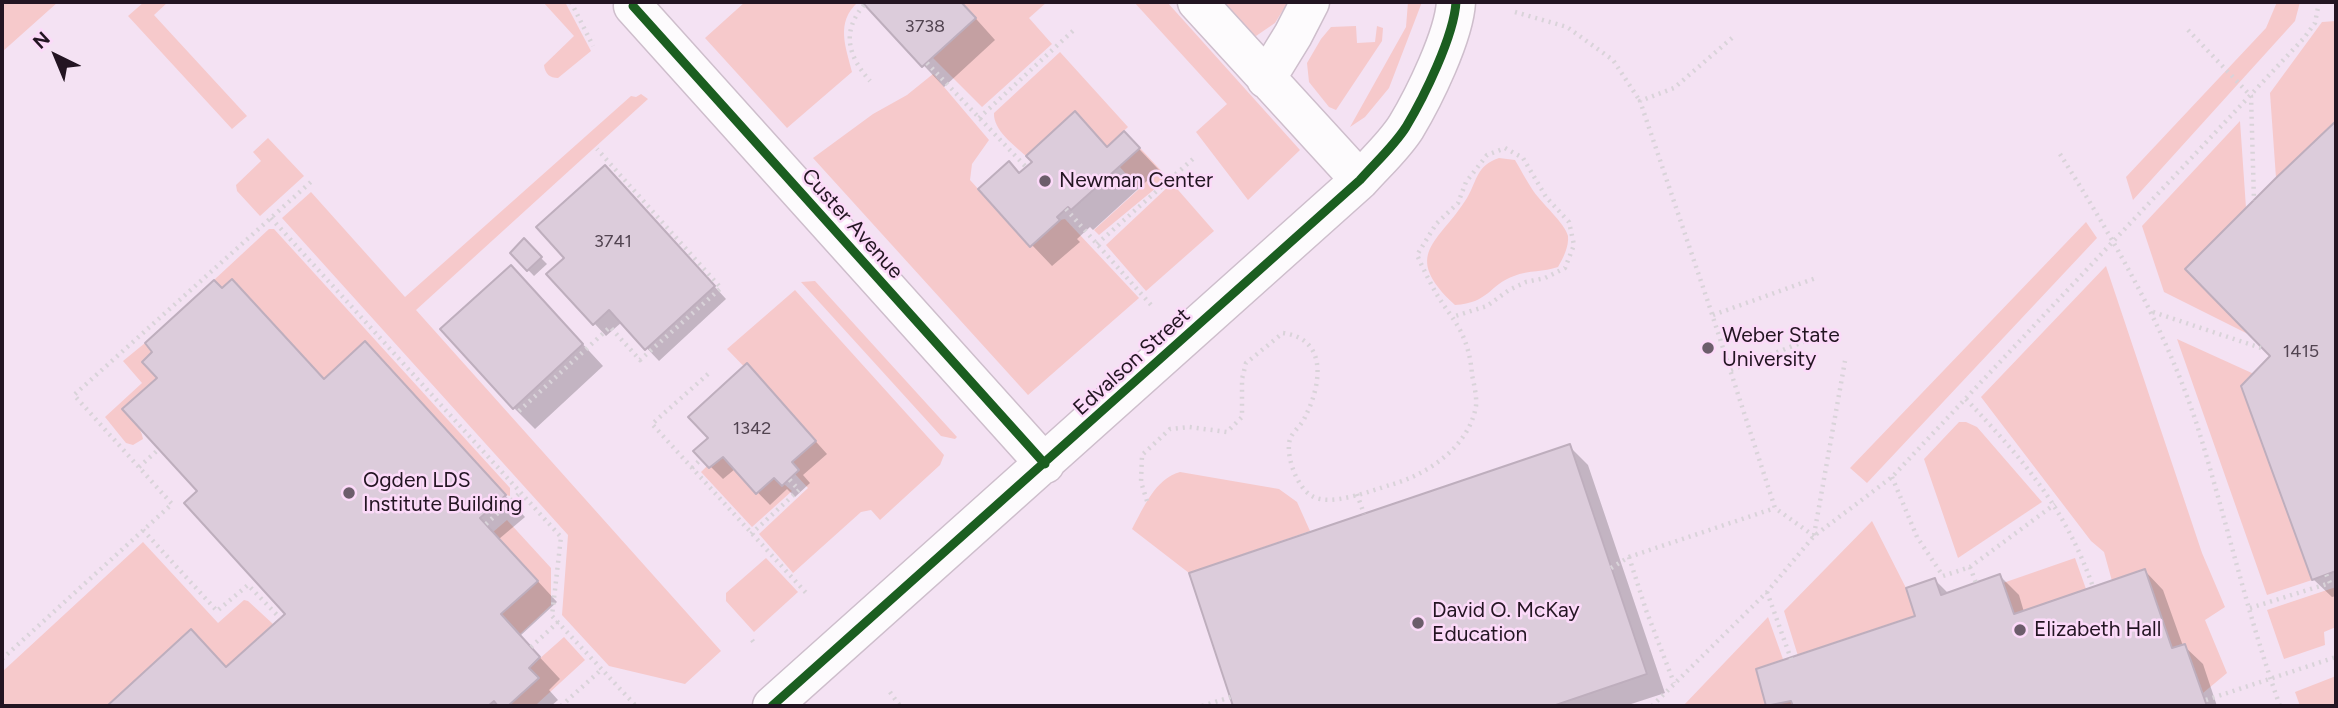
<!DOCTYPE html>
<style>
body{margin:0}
#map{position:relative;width:2338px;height:708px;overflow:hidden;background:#f4e2f3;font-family:Figtree,sans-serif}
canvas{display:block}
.frame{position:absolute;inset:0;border:4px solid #231522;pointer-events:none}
.north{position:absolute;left:21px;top:21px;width:70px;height:70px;-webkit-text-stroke:5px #fcdaf9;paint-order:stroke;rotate:317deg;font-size:19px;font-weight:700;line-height:28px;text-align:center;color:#231522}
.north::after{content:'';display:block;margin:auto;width:24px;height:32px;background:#231522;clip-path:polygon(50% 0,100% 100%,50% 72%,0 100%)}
</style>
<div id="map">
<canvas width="2338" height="708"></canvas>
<div class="frame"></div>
<div class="north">N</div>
</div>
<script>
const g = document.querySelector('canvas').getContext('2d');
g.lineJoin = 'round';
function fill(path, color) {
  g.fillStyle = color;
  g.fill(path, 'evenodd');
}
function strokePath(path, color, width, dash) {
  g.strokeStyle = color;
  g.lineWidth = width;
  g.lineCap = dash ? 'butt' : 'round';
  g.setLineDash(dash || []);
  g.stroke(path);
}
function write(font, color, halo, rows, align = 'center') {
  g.font = font + ' Figtree,sans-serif';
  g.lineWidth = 5;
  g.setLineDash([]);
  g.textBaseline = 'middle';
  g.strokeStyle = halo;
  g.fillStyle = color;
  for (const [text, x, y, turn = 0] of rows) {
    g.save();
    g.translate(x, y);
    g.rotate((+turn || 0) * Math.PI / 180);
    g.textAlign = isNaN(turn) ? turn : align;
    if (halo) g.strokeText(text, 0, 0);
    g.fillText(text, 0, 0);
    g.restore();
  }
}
const green = new Path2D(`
 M2 2H58L2 52Z
 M144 2H168L154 15 247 116 232 129 128 16Z
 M543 2H565L591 51 558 78C550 78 545 74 544 65L574 36Z
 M745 2H858C835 23 846 47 852 72L787 128 705 38Z
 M961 2H1047L1029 18 1052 44 982 107 932 57 975 18Z
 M1134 2H1167L1300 150 1248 200 1196 132 1227 104Z
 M1219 2H1288L1275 23 1256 36 1249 34Z
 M1408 2H1422L1389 88 1365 117 1350 127 1406 27Z
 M2277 2H2300L2295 21 2133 200 2126 177 2266 28Z
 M2336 21V121L2276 178 2270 93 2322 22Z
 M1356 26 1357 43 1375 42 1377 26 1383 28 1382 41 1336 110 1329 107 1309 82 1307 63 1321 39 1331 27Z
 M1060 52 1128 127 1107 147 1026 156C1014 145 993 130 994 113Z
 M933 74 989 140 972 164 970 180 1030 246 1060 220 1065 219 1139 298 1028 395 813 158 873 114 907 95Z
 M641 94 648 99 416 310 721 651 685 684 609 666 562 615 568 535 282 218 311 192 405 297 631 96 636 97Z
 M2240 121 2246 208 2186 269 2248 334 2164 292 2142 226Z
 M268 138 304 176 260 216 237 191 236 185 261 161 253 152Z
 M1140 148 1168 178 1099 235 1094 230 1139 189 1119 166Z
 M1499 158 1515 160C1521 170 1526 180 1532 189 1540 202 1565 223 1568 236 1569 247 1563 258 1558 267 1544 272 1529 270 1514 276 1489 285 1489 303 1455 305 1400 254 1439 243 1467 198 1478 179 1476 166 1499 158Z
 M1172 183 1214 231 1146 291 1106 245Z
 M2086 222 2097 238 1867 483 1850 468Z
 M269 229H274L510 488V496L506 495 365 341 324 379 232 279 222 288 214 280Z
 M2106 266 2202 553 2225 607 2205 620 2227 673 2203 693 2185 644 2172 648 2145 569 2112 581 2104 552 2091 541 1981 397Z
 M815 281 957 437 955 439 941 436 801 282Z
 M795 290 944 455 940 465 880 520 871 510 861 512 793 573 759 534 808 488 795 474 799 470 792 462 816 441 727 349Z
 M2177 339 2254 374 2241 387 2312 580 2267 595Z
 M145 343 152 352 142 362 157 378 123 409C131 418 141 426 143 439L133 445 126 443 105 417 142 383 123 361Z
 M1959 422H1966L1977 427 2042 502 1958 558 1924 459Z
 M723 457 756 494 774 478 782 486 784 484 792 491 752 527 701 472 707 466 710 468Z
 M1180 472 1279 489 1297 502 1310 531 1189 573 1132 529C1144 507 1155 479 1180 472Z
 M507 520 551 568V605L520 634 501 614 538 581 493 532Z
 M1872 521 1906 588 1915 616 1798 656 1784 611Z
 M143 542 218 623 244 600 248 601 273 624 226 667 191 629 107 706H5L2 703V672Z
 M766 558 798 592 754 632 726 601V593Z
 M2075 558 2086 589 2014 614 2003 583Z
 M2336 587V627L2324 632 2325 645 2284 659 2267 610Z
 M1768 617 1784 662 1756 670 1766 706 1791 701 1793 706H1683Z
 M564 637 585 660 537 704 539 706H508L538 678 529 668Z
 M2336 676V706H2300L2295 692Z`);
const shadow = new Path2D(`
 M864 2H961L995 40 944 87Z
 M1075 114 1108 148 1124 133 1159 170 1093 230 1090 227 1077 239 1080 242 1052 266 1032 245 1020 175 1035 162Z
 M2336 123V596L2332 597 2313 579 2273 356 2277 179Z
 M617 180 726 299 659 361 622 322 606 336 549 274 566 258Z
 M524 241 547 264 534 276 512 253Z
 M531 288 603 366 535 429 514 408Z
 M385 364 525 517 499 539 557 602 520 636 560 679 549 690 558 700 551 706H109L191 631 227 669 287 614 199 491 159 378 325 381Z
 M759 378 827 454 803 475 810 483 795 497 787 489 770 505 735 469 723 479 695 451 710 439Z
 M1569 446 1588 465 1665 693 1625 706H1235L1191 574Z
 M2145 571 2163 590 2183 646H2184L2203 664 2217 706 1768 705 1917 617 1935 580 1949 594 2000 576 2019 595 2024 612Z`);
const building = new Path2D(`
 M862 2H961L976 18 922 67Z
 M1075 111 1107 147 1124 131 1140 148 1071 210 1068 207 1057 217 1060 220 1030 247 978 189 1009 161 1019 173 1032 162 1026 156Z
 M2336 121V571L2312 580 2241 386 2270 356 2185 269 2276 178Z
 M605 165 715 286 645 350 609 310 593 325 546 274 564 258 536 227Z
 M524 238 542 257 527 271 510 253Z
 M511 265 583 344 513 409 440 329Z
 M232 279 324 379 365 341 506 495 480 518 538 581 501 614 540 657 529 668 539 678 508 706H498L494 701 488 706H107L191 629 226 667 285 614 184 503 197 491 122 409 157 378 142 362 152 352 145 343 214 280 222 288Z
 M747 363 816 441 792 462 799 470 782 486 774 478 756 494 723 457 709 468 693 451 708 438 688 417Z
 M1570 444 1647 674 1553 706H1233L1189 573Z
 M2145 569 2172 648 2185 644 2207 706H1793L1791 701 1766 706 1756 669 1915 616 1906 588 1935 578 1941 595 2000 574 2014 614Z`);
const path = new Path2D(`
 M571 2 593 46
 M864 5C841 32 848 56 870 81
 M1515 12 1567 27 1613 60 1640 101
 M2188 30 2251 96 2254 201
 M1732 38 1674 88 1640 101 1709 305 1775 508 1814 536
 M927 63 1026 167
 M979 118 1076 28
 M2060 154C2114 240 2165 327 2197 425 2226 518 2247 614 2280 706
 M1066 209 1151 305
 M271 218 561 537 552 616 636 706
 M1097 244 1194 158
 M2153 312 2261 348
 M1713 315 1816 278
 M1731 370 1834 330
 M708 374 652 424 808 595
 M1966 399C2023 460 2065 507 2093 587
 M519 411 610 327 640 360 721 288 597 149
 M139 467 159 449
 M692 468 701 459
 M1892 477 1917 537 1943 576 1970 567 2055 504
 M1357 494 1364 514
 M1147 501 1141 482 1142 455 1170 429 1189 427 1227 432 1242 417V379L1246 363 1283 333C1329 339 1321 386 1305 417 1302 425 1293 431 1290 439 1285 455 1297 488 1312 496 1330 507 1370 491 1390 485 1427 475 1469 447 1476 406 1477 397 1474 384 1472 375 1471 360 1468 347 1462 334 1455 319 1444 307 1436 293 1429 281 1423 268 1417 255L1436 224 1458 203 1466 182 1487 155 1505 148 1523 158 1546 197 1569 222 1574 245 1565 268 1545 278 1526 282 1509 290 1487 306 1452 317
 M486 524 521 492
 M143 530 217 611 248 585 280 618
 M751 534 799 490 789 479
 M1814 535 1845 361
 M1629 557 1646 610 1674 683
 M1970 567 1976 583
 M1611 568 1629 557 1775 508
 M1767 592 1791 659
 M2250 608 2330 583 2326 574
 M752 640 755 644
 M531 647 558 622
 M2 659 172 504 74 395 313 180
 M890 692 900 706
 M2206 700 2336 657
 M561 706 602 669
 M1202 706 1231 697
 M1652 706 1767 592 1814 536 1892 477 2304 38 2315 23 2319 2`);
const minor = new Path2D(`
 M1197 2 1360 180
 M633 6 1045 464
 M1266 79 1293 35 1310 2
 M772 706 1360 180C1375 163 1394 146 1406 127 1424 97 1454 36 1456 2`);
const cycleway = new Path2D(`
 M633 6 1045 464
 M772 706 1360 180C1375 163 1394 146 1406 127 1424 97 1454 36 1456 2`);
const markers = [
 [1045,181,7,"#6c5d6b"],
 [1708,348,7,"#6c5d6b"],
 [349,493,7,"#6c5d6b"],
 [1418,623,7,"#6c5d6b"],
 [2020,630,7,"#6c5d6b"]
];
const numberNames = [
 ["3738",925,27],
 ["3741",613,242],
 ["1415",2301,352],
 ["1342",752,429]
];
const poiNames = [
 ["Newman Center",1059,181],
 ["Weber State",1722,336],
 ["University",1722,360],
 ["Ogden LDS",363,481],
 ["Institute Building",363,505],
 ["David O. McKay",1432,611],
 ["Education",1432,635],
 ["Elizabeth Hall",2034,630]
];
const streetNames = [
 ["Custer Avenue",852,224,48],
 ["Edvalson Street",1132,362,-42]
];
fill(green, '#f6c9cb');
fill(shadow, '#0003');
fill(building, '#dcccdb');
strokePath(building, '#beaebd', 2);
strokePath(minor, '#cebecc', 41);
strokePath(path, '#d9d3d9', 4.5, [2, 5]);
strokePath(minor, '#fdfbfd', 38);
strokePath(cycleway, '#1b5e20', 9);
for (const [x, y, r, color] of markers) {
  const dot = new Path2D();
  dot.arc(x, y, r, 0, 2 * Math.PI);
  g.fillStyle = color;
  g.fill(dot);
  strokePath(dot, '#fcdaf9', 2.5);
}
write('18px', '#524451', null, numberNames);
write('21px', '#231522', '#fcdaf9', poiNames, 'left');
write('21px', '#231522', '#fcdaf9', streetNames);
</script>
